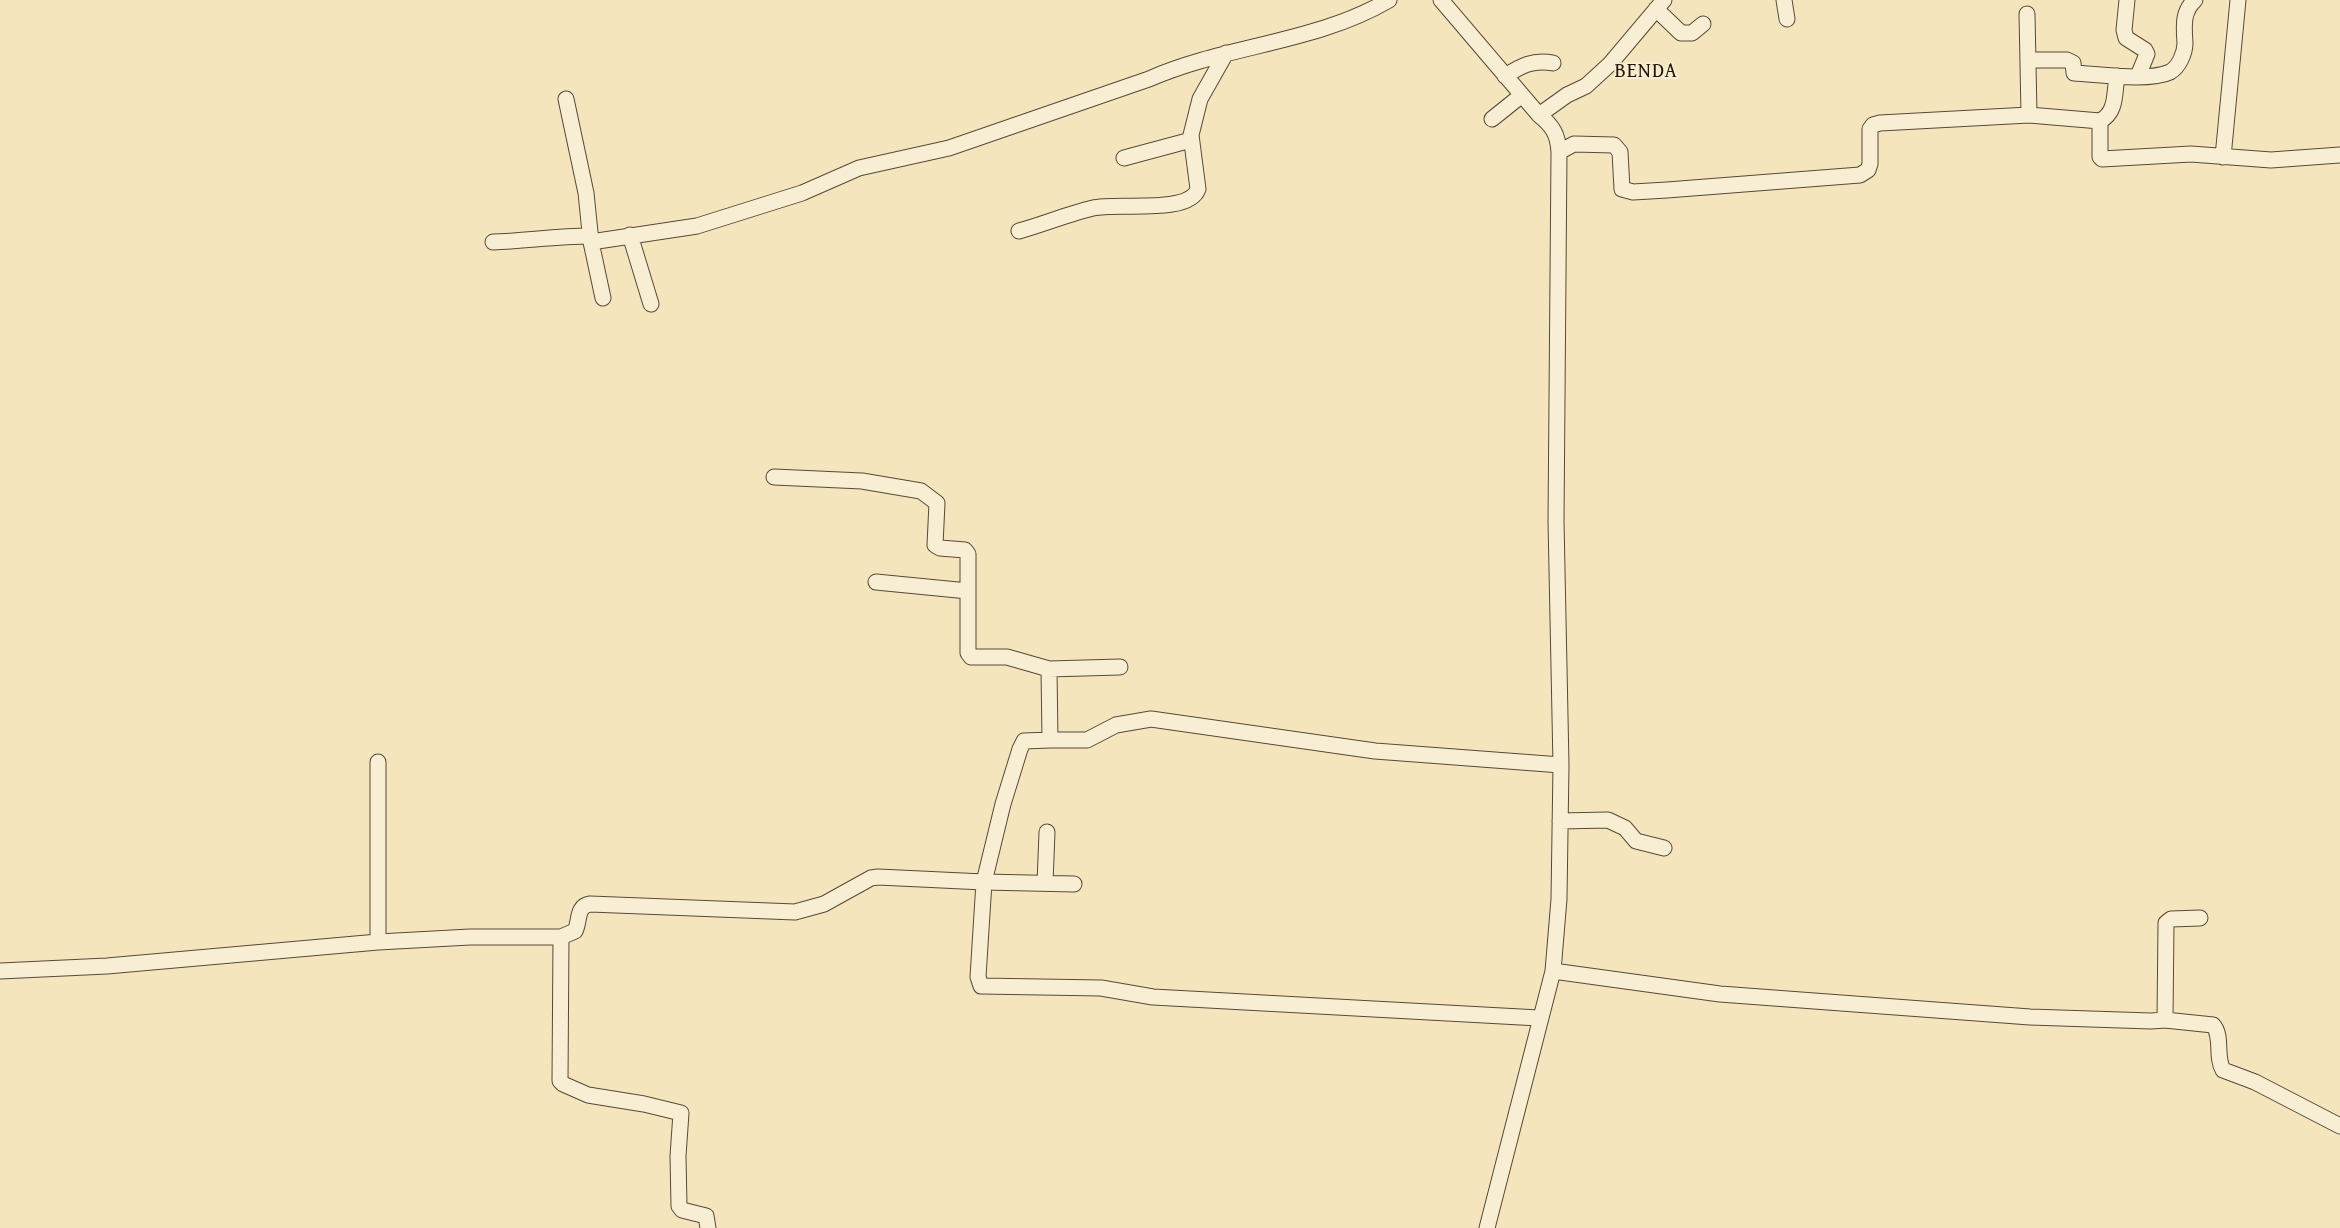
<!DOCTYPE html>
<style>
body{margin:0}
canvas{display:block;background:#f5e5bc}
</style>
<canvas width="2340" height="1228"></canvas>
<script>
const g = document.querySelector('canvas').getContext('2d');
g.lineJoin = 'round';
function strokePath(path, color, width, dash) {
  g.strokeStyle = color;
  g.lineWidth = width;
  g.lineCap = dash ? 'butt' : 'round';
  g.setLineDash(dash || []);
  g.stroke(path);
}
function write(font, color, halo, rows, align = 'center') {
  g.font = font + ' "Gentium Book Plus",serif';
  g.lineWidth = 4;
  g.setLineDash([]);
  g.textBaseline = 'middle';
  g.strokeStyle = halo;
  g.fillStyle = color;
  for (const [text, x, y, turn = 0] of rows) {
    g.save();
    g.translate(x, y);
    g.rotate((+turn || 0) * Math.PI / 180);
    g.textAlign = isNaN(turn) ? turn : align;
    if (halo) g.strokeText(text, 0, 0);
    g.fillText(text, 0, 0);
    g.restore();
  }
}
const minor = new Path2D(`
 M1441 0 1539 115
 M1784 0 1787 19
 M2127 0 2124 30 2126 38 2145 50 2147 54 2138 76
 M1656 9 1681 33H1692L1703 24
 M2027 14 2029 115
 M2028 60H2067L2073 63 2074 73C2098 74 2149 82 2170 72 2179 67 2185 53 2185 43 2184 26 2182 12 2195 0
 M1505 76C1521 66 1533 59 1553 63
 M2117 76C2114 94 2117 112 2100 121V157L2102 159 2191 154 2271 160 2340 155
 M566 99 586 193 591 242 697 226 802 193 859 168 949 148 1149 79C1226 45 1316 43 1389 0
 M1492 119 1522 95
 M1559 152 1574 144 1614 145 1620 152 1622 189 1633 192 1667 190 1860 175 1868 170 1870 164V129L1873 125 1880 123 2029 115 2100 121
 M2223 157 2238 0
 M1124 158 1191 140
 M1019 231C1044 224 1068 214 1093 208 1116 202 1189 215 1198 189L1191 135 1200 99 1226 53
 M630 235 651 304
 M493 242C525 241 557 236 590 236
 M591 242 603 298
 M774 477 862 481 921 491 937 503 935 545 940 548 965 550 968 554V653L971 657H1007L1049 669 1050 740H1087L1116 725 1151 719 1375 751 1561 765
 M876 582 968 591
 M1049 669 1120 667
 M1050 740 1024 741 1020 749 1003 804 984 882 1074 884
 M378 762V942
 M1560 821 1608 820 1625 828 1636 841 1664 848
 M1045 883 1047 832
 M561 937 560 1081 563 1084 588 1095 644 1104 681 1113 678 1156 679 1206 682 1210 706 1216 708 1228
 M0 971 107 966 378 942 470 937H561L575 931C580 922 576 906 590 904L795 912 824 904 871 878 878 877 984 882 978 977 981 986 1101 988 1153 997 1539 1018
 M1553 971 1720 994 2030 1017 2151 1021 2165 1020 2213 1025C2223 1036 2215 1056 2223 1070L2255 1082 2340 1126
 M2165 1020 2166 923 2171 919 2200 918
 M1487 1228 1553 971 1559 899 1561 765 1556 521 1559 152C1558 135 1553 126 1539 115L1567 95 1586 86 1610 64 1664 0`);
const quarterNames = [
 ["BENDA",1646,72]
];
strokePath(minor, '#584936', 17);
strokePath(minor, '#f8eed3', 15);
g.letterSpacing = '1px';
write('20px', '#241509', '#f8eed3', quarterNames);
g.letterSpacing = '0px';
</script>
